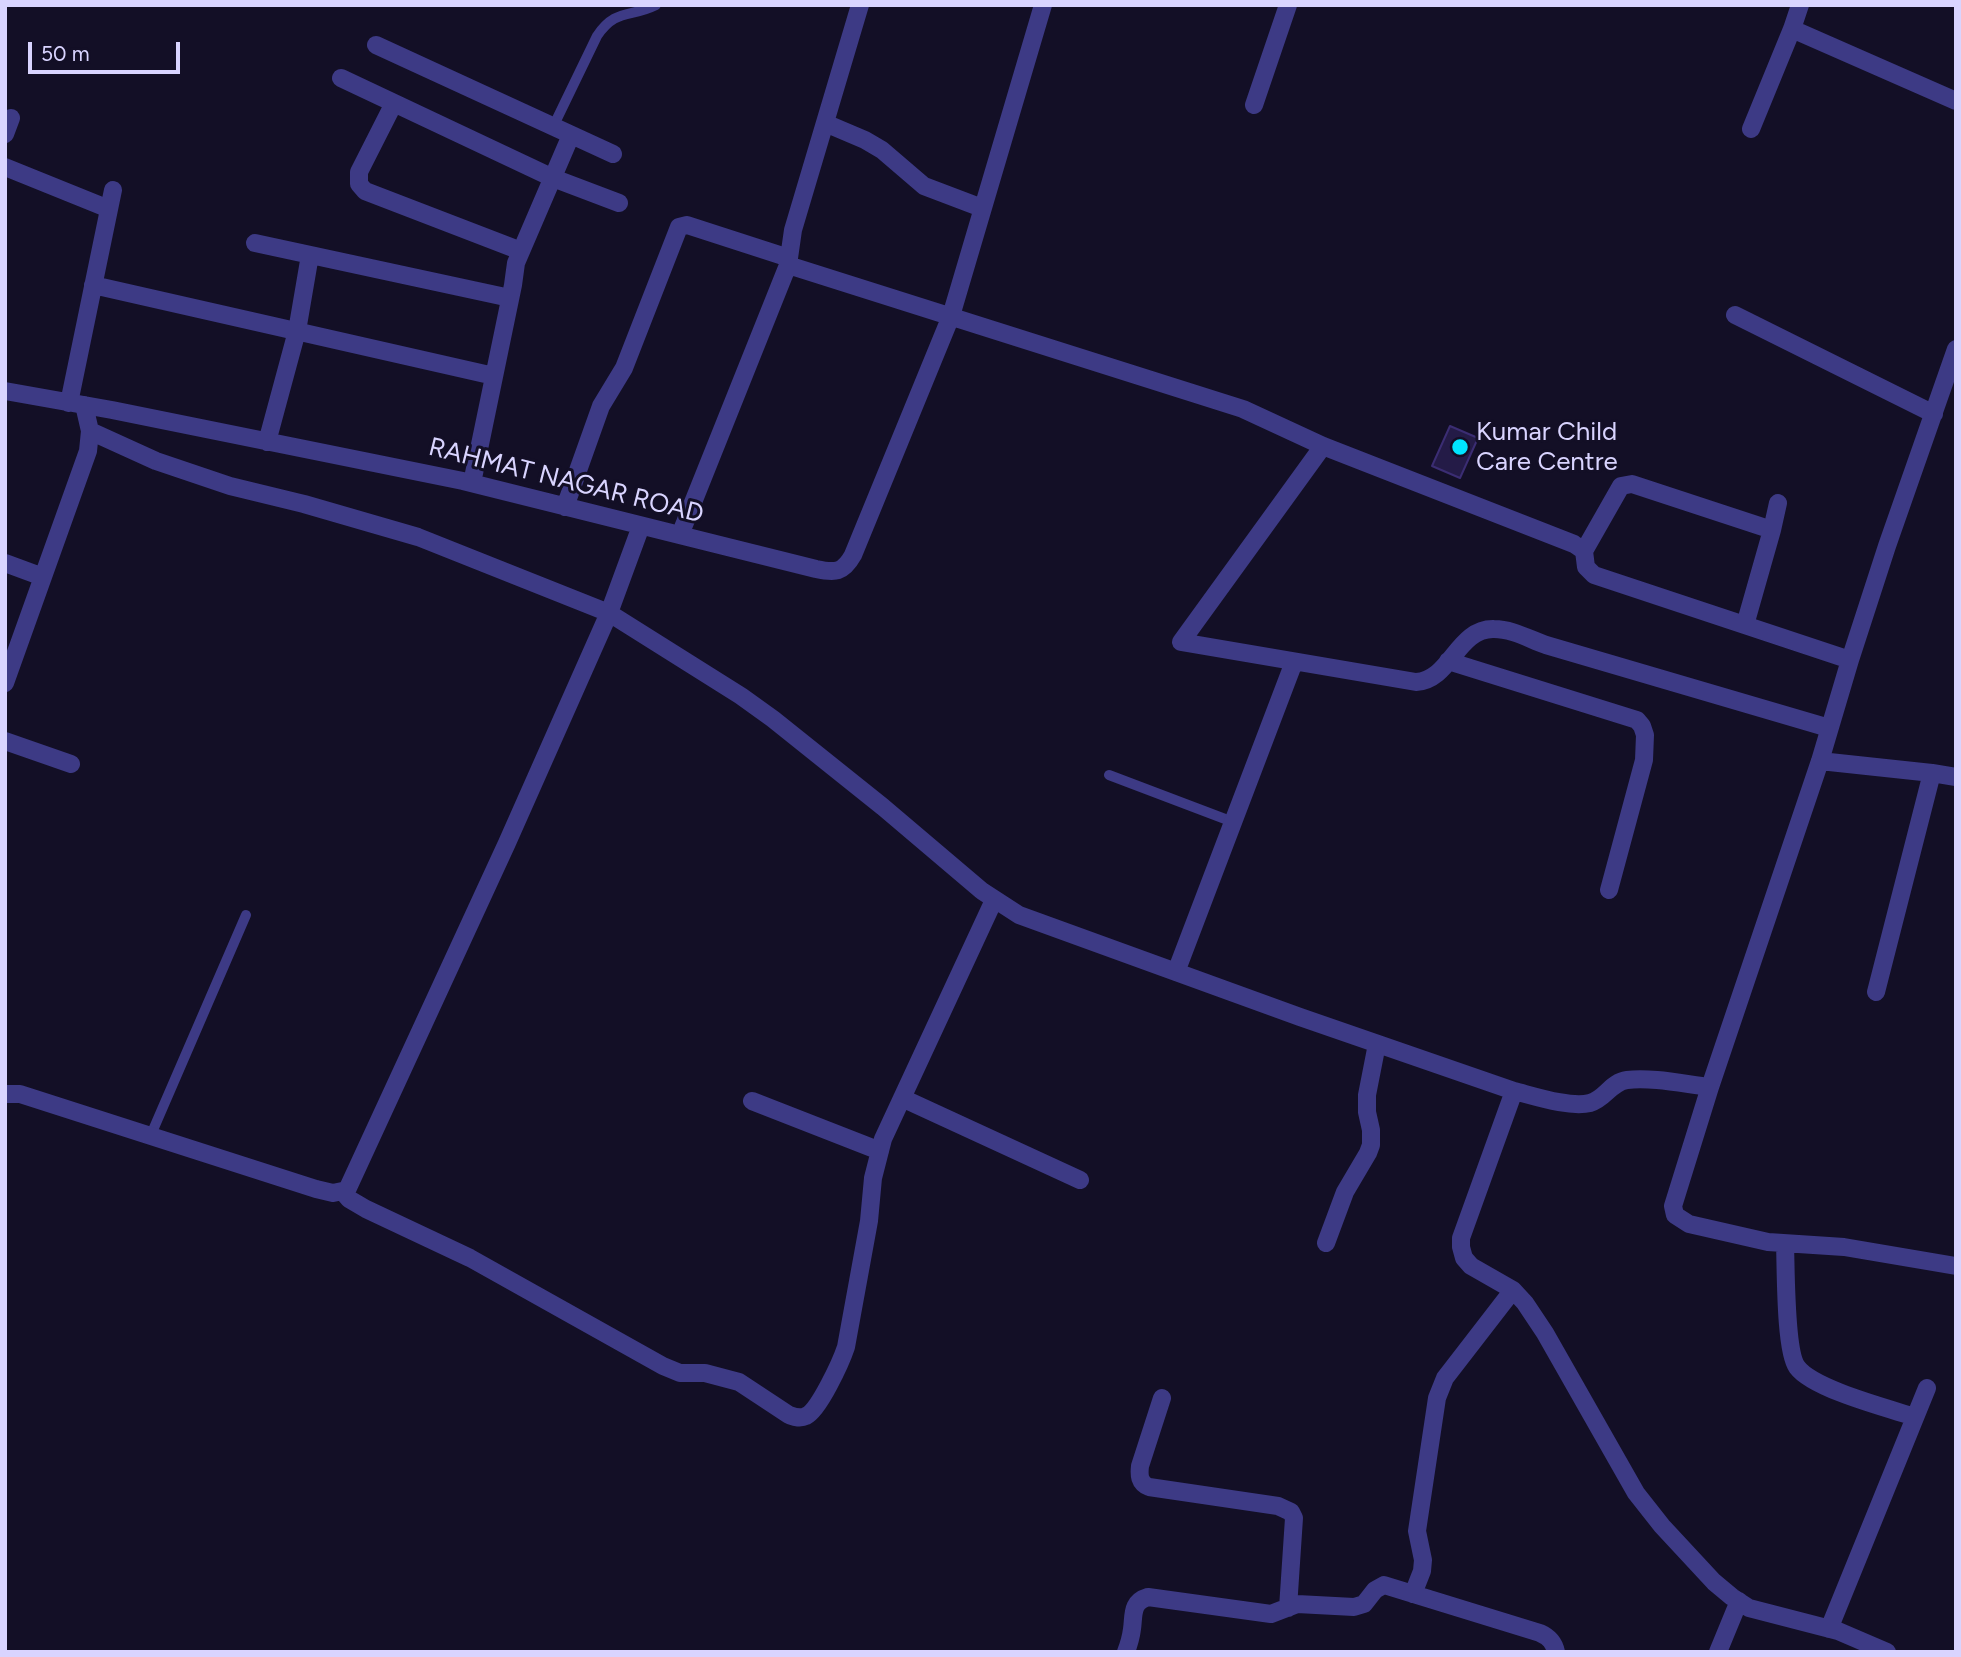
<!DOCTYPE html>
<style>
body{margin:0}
#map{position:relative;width:1961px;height:1657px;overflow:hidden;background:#130f26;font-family:Figtree,sans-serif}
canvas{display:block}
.frame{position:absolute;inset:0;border:7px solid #d9d4ff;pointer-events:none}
.scale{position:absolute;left:28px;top:42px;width:152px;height:32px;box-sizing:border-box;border:4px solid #d9d4ff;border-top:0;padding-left:9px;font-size:21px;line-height:24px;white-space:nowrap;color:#d9d4ff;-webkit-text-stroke:5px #130f26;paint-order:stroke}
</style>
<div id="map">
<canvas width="1961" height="1657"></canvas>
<div class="frame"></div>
<div class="scale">50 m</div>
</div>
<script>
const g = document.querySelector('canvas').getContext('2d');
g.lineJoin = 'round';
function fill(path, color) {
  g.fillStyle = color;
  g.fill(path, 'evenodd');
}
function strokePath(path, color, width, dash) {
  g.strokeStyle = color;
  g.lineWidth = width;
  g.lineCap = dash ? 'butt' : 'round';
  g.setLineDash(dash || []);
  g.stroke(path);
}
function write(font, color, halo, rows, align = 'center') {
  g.font = font + ' Figtree,sans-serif';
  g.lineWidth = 6;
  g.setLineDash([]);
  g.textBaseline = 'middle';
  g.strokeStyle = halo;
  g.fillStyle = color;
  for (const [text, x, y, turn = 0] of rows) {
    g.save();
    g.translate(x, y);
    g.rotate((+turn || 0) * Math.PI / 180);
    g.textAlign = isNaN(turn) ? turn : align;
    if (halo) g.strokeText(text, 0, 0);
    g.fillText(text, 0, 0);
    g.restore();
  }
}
const building = new Path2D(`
 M1450 426 1478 438 1460 478 1432 466Z`);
const lane = new Path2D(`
 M553 127 597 36C616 8 630 18 656 5
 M1109 775 1233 822
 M150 1137 246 915`);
const street = new Path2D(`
 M860 5 793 230 788 265 1243 409 1323 446 1574 544 1584 551 1586 567 1594 575 1850 660
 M1792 29 1956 101
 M376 45 613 154
 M341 78 553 178 619 203
 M394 103 359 172V184L365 191 521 251
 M1254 105 1288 5
 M825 123 865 140 882 150 924 186 982 208
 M1751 129 1792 29 1800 5
 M5 134 11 118
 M5 167 109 209
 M255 243 510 298
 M93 285 494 376
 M1735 315 1934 414
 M1956 349 1887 546 1850 660 1820 761 1710 1087 1673 1206 1675 1215 1689 1224 1768 1242 1844 1247 1956 1266
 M5 391 112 410 463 481 816 569C835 573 843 573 853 555L951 316 1043 5
 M69 403 113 190
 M90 431 156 461 230 486 304 504 418 537 609 613 741 696 773 719 883 807 982 891 1019 915 1300 1017 1514 1091
 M267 442 297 331 310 255
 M1323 446 1181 642 1416 682C1451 680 1457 628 1494 629 1512 629 1529 639 1546 645L1829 728
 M472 483 513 285 516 263 571 135
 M565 507 601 406 624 368 679 227 687 225 789 258
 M680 535 788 265
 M1584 551 1621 486 1632 484 1772 530
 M5 563 43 577
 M1745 625 1772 530 1778 503
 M1448 661 1637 720 1642 726 1645 735 1644 760 1609 890
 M5 683 88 451 90 431 84 405
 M5 741 71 764
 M1820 761 1932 773 1876 992
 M1932 773 1956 777
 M1176 972 1294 662
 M1710 1087C1684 1084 1652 1077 1627 1080 1611 1082 1605 1099 1590 1103 1570 1108 1534 1096 1514 1091L1461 1238V1247L1464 1258 1471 1266 1513 1290 1525 1303 1545 1333 1636 1493 1662 1526 1714 1582 1732 1597 1749 1608 1838 1631 1887 1652
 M5 1094H20L316 1189 333 1193 347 1190 507 843 609 613 641 526
 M902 1098 1080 1180
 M752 1101 880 1151
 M343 1192 349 1199 366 1209 470 1258 663 1366 680 1373H705L739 1382 789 1415C795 1417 800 1419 806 1416 819 1410 841 1362 846 1347L869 1221 873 1178 883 1139 994 900
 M1326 1243 1345 1192 1368 1153 1371 1145V1130L1367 1112V1095L1377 1044
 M1785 1244C1786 1268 1785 1351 1797 1367 1813 1389 1887 1408 1915 1417
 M1162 1398 1140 1466C1139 1475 1139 1483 1149 1487L1278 1506 1291 1512 1294 1518 1288 1608
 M1413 1594 1422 1571 1423 1560 1417 1531 1437 1398 1445 1378 1452 1369 1513 1290
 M1829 1629 1927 1388
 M1126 1652C1129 1644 1131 1637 1132 1629 1134 1615 1131 1602 1148 1597L1271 1614 1297 1604 1354 1607 1364 1604 1375 1590 1384 1585 1540 1633C1549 1637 1554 1642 1556 1652
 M1718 1652 1739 1601`);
const markers = [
 [1460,447,9,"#00e5ff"]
];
const poiNames = [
 ["Kumar Child",1476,432],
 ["Care Centre",1476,462]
];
const streetNames = [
 ["RAHMAT NAGAR ROAD",566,481,14]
];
fill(building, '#241b47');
strokePath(building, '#3b2d73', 2);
strokePath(lane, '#3d3a85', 10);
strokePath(street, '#3d3a85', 18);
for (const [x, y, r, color] of markers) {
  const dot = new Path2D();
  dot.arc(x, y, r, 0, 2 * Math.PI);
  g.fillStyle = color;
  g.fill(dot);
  strokePath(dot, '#130f26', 2.5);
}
write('26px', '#d9d4ff', '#130f26', poiNames, 'left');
write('26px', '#d9d4ff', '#130f26', streetNames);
</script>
